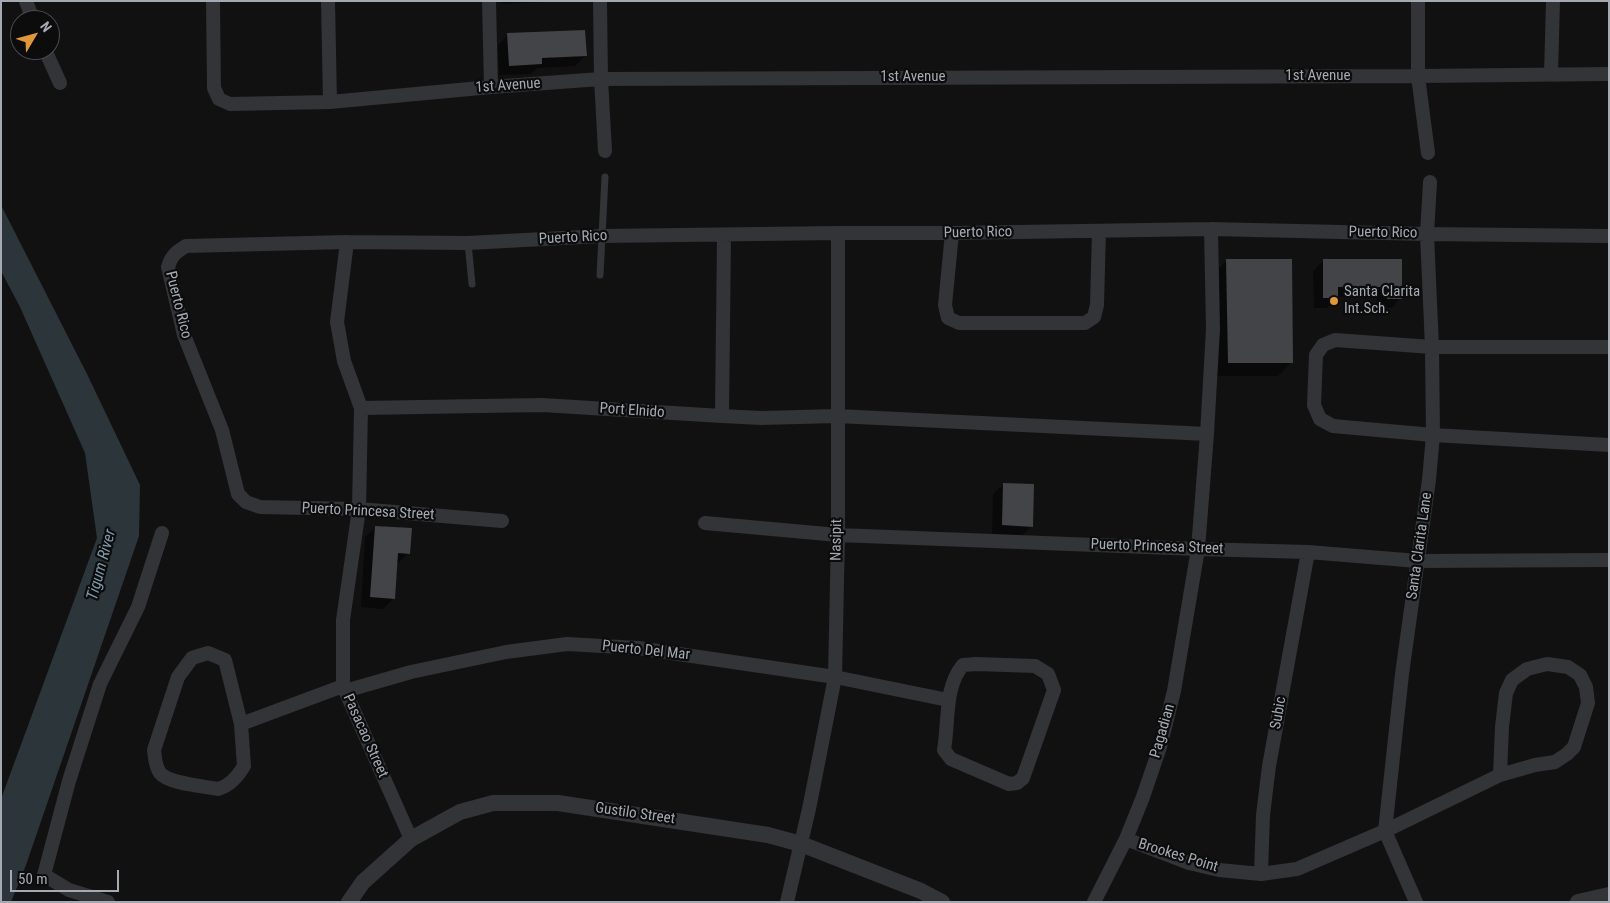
<!DOCTYPE html>
<style>
body{margin:0}
#map{position:relative;width:1610px;height:903px;overflow:hidden;background:#111112;font-family:"Roboto Condensed",sans-serif}
canvas{display:block}
.frame{position:absolute;inset:0;border:2px solid #a4a9b2;pointer-events:none}
.north{position:absolute;left:10px;top:10px;width:50px;height:50px;box-sizing:border-box;background:#0c0c0d;border:1px solid #494b4f;border-radius:50%;rotate:53deg;font-size:14px;font-weight:700;line-height:20px;text-align:center;color:#a4a9b2}
.north::after{content:'';display:block;margin:auto;width:18px;height:22px;background:#e0973b;clip-path:polygon(50% 0,100% 100%,50% 72%,0 100%)}
.scale{position:absolute;left:10px;top:870px;width:109px;height:22px;box-sizing:border-box;border:2px solid #a4a9b2;border-top:0;padding-left:6px;font-size:15px;line-height:18px;white-space:nowrap;color:#a4a9b2;-webkit-text-stroke:4px #0c0c0d;paint-order:stroke}
</style>
<div id="map">
<canvas width="1610" height="903"></canvas>
<div class="frame"></div>
<div class="north">N</div>
<div class="scale">50 m</div>
</div>
<script>
const g = document.querySelector('canvas').getContext('2d');
g.lineJoin = 'round';
function fill(path, color) {
  g.fillStyle = color;
  g.fill(path, 'evenodd');
}
function strokePath(path, color, width, dash) {
  g.strokeStyle = color;
  g.lineWidth = width;
  g.lineCap = dash ? 'butt' : 'round';
  g.setLineDash(dash || []);
  g.stroke(path);
}
function write(font, color, halo, rows, align = 'center') {
  g.font = font + ' "Roboto Condensed",sans-serif';
  g.lineWidth = 4.5;
  g.setLineDash([]);
  g.textBaseline = 'middle';
  g.strokeStyle = halo;
  g.fillStyle = color;
  for (const [text, x, y, turn = 0] of rows) {
    g.save();
    g.translate(x, y);
    g.rotate((+turn || 0) * Math.PI / 180);
    g.textAlign = isNaN(turn) ? turn : align;
    if (halo) g.strokeText(text, 0, 0);
    g.fillText(text, 0, 0);
    g.restore();
  }
}
const water = new Path2D(`
 M1 205 87 374 140 485 139 536 26 865 11 902H1V799L97 538 85 453 20 307 1 271Z`);
const shadow = new Path2D(`
 M501 1H568L501 4Z
 M508 35 586 55 575 66 537 68 531 74 499 75 498 45Z
 M1227 260 1292 362 1278 376H1214L1213 274Z
 M1401 260V298L1391 308H1377V297H1337L1327 308H1314L1313 271 1323 261Z
 M1004 484 1032 526 1021 536 992 535 993 494Z
 M375 527 409 553 398 563H396L394 598 383 609 361 607 365 537Z`);
const building = new Path2D(`
 M585 30 587 56 542 58V64L509 66 507 33Z
 M1226 259H1292L1293 363H1228Z
 M1323 259H1402V299H1387V287H1338V298H1323Z
 M1003 483 1034 484 1033 527 1002 525Z
 M375 526 412 528 410 554 398 553 395 599 370 597Z`);
const service = new Path2D(`
 M468 243 472 284
 M600 275 605 177`);
const minor = new Path2D(`
 M26 1 33 20
 M213 1 214 88 219 99 230 104 330 102 491 87 601 79 1418 76 1609 74
 M328 1 330 102
 M489 1 491 87
 M600 1 601 79 605 151
 M1418 1V76L1428 153
 M45 50 60 83
 M1551 74 1553 1
 M952 233 945 305 948 318 959 323H1085L1094 317 1097 305 1099 231
 M347 242 337 322 344 361 361 408 359 509 343 620V686L411 839
 M1609 347H1432L1335 340 1323 345 1316 355 1314 405 1320 419 1333 426 1433 435 1609 445
 M361 408 542 405 722 416 724 235
 M722 416 761 418 837 416 1207 434
 M502 521 359 509 260 507 246 502 238 494 222 430 184 335 168 267C171 256 176 252 186 246L347 242 468 243 601 236 838 233H952L1211 229 1427 234 1609 236
 M705 523 838 535 1198 549 1308 552 1418 561 1609 560
 M976 664 1035 666 1048 674 1054 690 1023 778 1017 783 1009 784 951 759 944 750C949 722 944 687 963 665Z
 M345 691 411 672 506 652 567 644 638 648 835 677 948 700
 M241 724 225 660 208 653 192 658 178 677 154 750C155 757 155 766 160 773 169 784 204 786 218 789 230 786 238 776 244 766L241 724 343 686
 M1126 839 1189 863 1219 870 1261 874 1297 869 1385 831 1500 775 1535 765 1555 762 1567 754 1574 747 1588 703 1586 687 1580 675 1568 667 1547 664 1527 669 1512 680 1506 693 1502 727 1500 775
 M1261 874 1263 815 1269 766 1308 552
 M108 902 69 890 44 875 69 781 100 684 138 607 162 533
 M787 902 809 809 835 677 838 535V233
 M1094 902 1126 839 1143 797 1160 747 1174 691 1198 549 1207 434 1213 329 1211 229
 M1416 902 1385 831 1402 674 1429 480 1433 435 1432 347 1427 234 1430 182`);
const tertiary = new Path2D(`
 M349 902 363 882 411 839 460 812 493 803H558L768 835 801 844 921 891 942 902
 M1578 902 1609 895`);
const markers = [
 [1334,301,5,"#e0973b"]
];
const streetNames = [
 ["1st Avenue",1318,76],
 ["1st Avenue",913,77],
 ["1st Avenue",508,86,-4],
 ["Puerto Rico",978,233,-1],
 ["Puerto Rico",1383,233,1],
 ["Puerto Rico",573,238,-3],
 ["Puerto Rico",178,305,76],
 ["Port Elnido",632,411,4],
 ["Puerto Princesa Street",368,512,3],
 ["Nasipit",837,540,-89],
 ["Santa Clarita Lane",1420,546,-82],
 ["Puerto Princesa Street",1157,547,2],
 ["Puerto Del Mar",646,651,6],
 ["Subic",1279,713,-80],
 ["Pagadian",1163,731,-74],
 ["Pasacao Street",365,736,66],
 ["Gustilo Street",635,814,8],
 ["Brookes Point",1178,856,17]
];
const poiNames = [
 ["Santa Clarita",1344,292],
 ["Int.Sch.",1344,309]
];
const waterNames = [
 ["Tigum River",102,565,-75]
];
fill(water, '#2c353a');
fill(shadow, '#0007');
fill(building, '#434448');
strokePath(service, '#323437', 7);
strokePath(minor, '#323437', 14);
strokePath(tertiary, '#323437', 16);
for (const [x, y, r, color] of markers) {
  const dot = new Path2D();
  dot.arc(x, y, r, 0, 2 * Math.PI);
  g.fillStyle = color;
  g.fill(dot);
  strokePath(dot, '#0c0c0d', 2);
}
write('15px', '#a4a9b2', '#0c0c0d', streetNames);
write('15px', '#a4a9b2', '#0c0c0d', poiNames, 'left');
write('italic 16px', '#7d9aaa', '#0c0c0d', waterNames);
</script>
